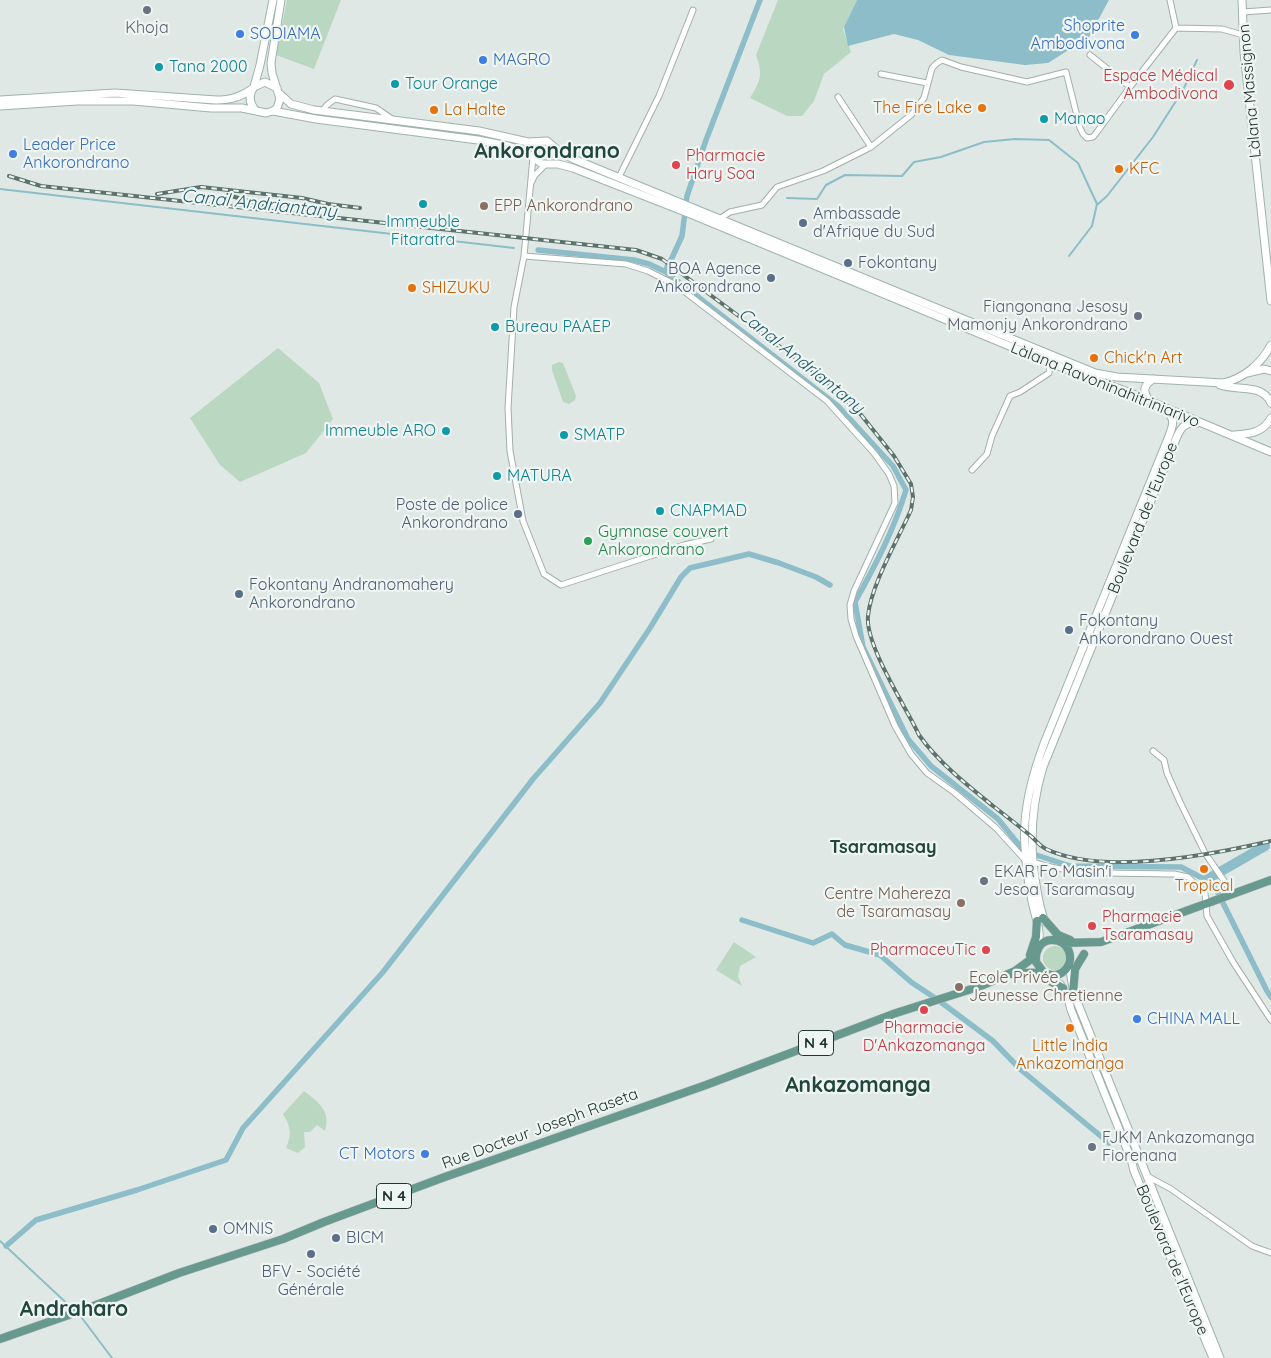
<!DOCTYPE html>
<meta charset="utf-8">
<style>
body{margin:0}
canvas{display:block;background:#dfe8e4}
</style>
<canvas width="1271" height="1358"></canvas>
<script>
const g = document.querySelector('canvas').getContext('2d');
g.lineJoin = 'round';
function fill(path, color) {
  g.fillStyle = color;
  g.fill(path, 'evenodd');
}
function strokePath(path, color, width, dash) {
  g.strokeStyle = color;
  g.lineWidth = width;
  g.lineCap = dash ? 'butt' : 'round';
  g.setLineDash(dash || []);
  g.stroke(path);
}
function write(font, color, halo, rows, align = 'center') {
  g.font = font + ' Quicksand,sans-serif';
  g.lineWidth = 4.5;
  g.setLineDash([]);
  g.textBaseline = 'middle';
  g.strokeStyle = halo;
  g.fillStyle = color;
  for (const [text, x, y, turn = 0] of rows) {
    g.save();
    g.translate(x, y);
    g.rotate((+turn || 0) * Math.PI / 180);
    g.textAlign = isNaN(turn) ? turn : align;
    if (halo) g.strokeText(text, 0, 0);
    g.fillText(text, 0, 0);
    g.restore();
  }
}
const green = new Path2D(`
 M287 0H341L314 69 276 55Z
 M778 0H857L843 29 851 52 824 74 814 101 802 116H787L750 98C761 80 763 75 756 55Z
 M278 348 319 383 333 419 306 453 240 482 220 465 190 418Z
 M559 362 563 363 576 396 575 400 569 404 563 402 552 370V365Z
 M734 942 756 957 740 966 738 976 742 986 716 970Z
 M1043 958a12 12 0 1 1 24 0a12 12 0 1 1-24 0Z
 M304 1091C319 1103 331 1110 325 1131L317 1125 310 1132H304L305 1147 298 1153 286 1148C292 1133 291 1128 283 1114Z`);
const water = new Path2D(`
 M857 0H1109L1089 37 1048 63 1025 65 949 55 918 40 894 34 848 46 844 27Z`);
const stream = new Path2D(`
 M0 189 514 248
 M787 198 817 199 826 185 845 175 902 176 914 162 941 157 984 142 1015 139 1049 140 1078 163 1097 204 1092 226 1069 256
 M1098 204 1107 196 1153 137 1183 90 1197 60
 M0 1241 75 1311
 M79 1314 112 1358`);
const canal = new Path2D(`
 M538 250 634 260 649 264 666 272 839 407 893 466 906 490C894 530 875 566 855 602L863 647 908 739 931 766 998 819 1024 851 1070 866 1181 867 1206 880 1216 889 1267 991 1271 997
 M671 260 682 236 687 196 706 140 760 0
 M666 272 668 263
 M742 920 813 943 832 934 845 945 880 955 911 982 938 1000 993 1041 1020 1069 1109 1143
 M6 1246 36 1220 137 1190 226 1160 243 1128 383 972 533 779 600 703 650 628 681 577 690 568 749 554 779 563 816 577 830 585`);
const river = new Path2D(`
 M1206 880 1265 846`);
const street = new Path2D(`
 M1170 0 1176 28
 M1243 12 1271 10
 M1090 55 1130 87 1176 28 1222 29 1243 35
 M881 74 927 83
 M838 97 871 147
 M322 111 327 105 335 99 376 108 392 119
 M533 157 524 256 514 307 508 408 510 451 523 521 544 574 561 585 684 545 711 539
 M619 177 659 96 693 10
 M531 183 535 175 546 164
 M721 218 730 212 762 205 777 187 823 171 871 147 911 115 924 98 932 68 937 63 942 60 961 67 1027 82 1066 72 1080 128 1083 134 1087 138 1093 137 1097 132 1130 87
 M524 256 626 264 648 271 676 285 827 401 874 453 889 474 894 486 895 503 854 591 850 605 851 619 856 636 895 726 911 754 927 773 955 793 996 828 1026 861
 M972 470 987 454 992 436 1010 396 1020 392 1049 373 1050 366 1054 363
 M1153 751 1164 760 1167 773 1180 802 1205 853 1233 894
 M1033 862C1078 877 1126 872 1174 874L1188 877 1205 893 1207 916 1233 962 1271 1020
 M1147 1176 1171 1189 1252 1246 1271 1253`);
const secondary = new Path2D(`
 M1242 0 1244 52 1271 301
 M254 87 260 65 273 0
 M280 94 291 104 314 110 479 131 528 142 547 141 560 152 576 160 1095 373 1117 377 1223 383C1243 379 1261 364 1271 345
 M0 100 115 93 216 100C231 100 240 97 252 89
 M0 106 77 101H133L211 108H242L266 113 273 111 277 108 280 99 272 73 271 63 281 0
 M256 111C249 103 248 95 254 87L265 82 277 88
 M273 111 316 119 478 140 508 146 526 152 542 164H558L573 168 688 213 1053 364 1128 392 1271 452
 M1247 373 1264 369 1271 371
 M1220 385C1237 391 1262 383 1271 403
 M1149 400C1142 391 1144 385 1153 379
 M1234 435C1249 434 1263 433 1271 418
 M1045 922C1040 910 1038 897 1036 885 1029 844 1031 806 1043 767L1176 439C1180 429 1185 421 1197 423
 M1037 950C1043 933 1035 917 1032 901 1028 883 1026 865 1025 847 1022 811 1032 775 1045 741L1169 436C1173 424 1176 421 1166 410
 M1069 965 1074 994 1220 1358
 M1060 984 1068 998 1071 1010 1131 1159 1134 1171 1213 1358`);
const primary = new Path2D(`
 M1043 918 1058 935 1070 940
 M1063 943 1101 942 1271 880
 M1030 955 1036 937 1037 921
 M1011 974C1021 973 1032 972 1042 973 1046 973 1049 975 1053 975 1058 975 1061 974 1064 971 1076 960 1069 940 1052 940 1040 940 1035 951 1036 962L1044 973
 M1042 977 1063 988
 M1073 992 1075 969 1084 954
 M0 1339 83 1310 179 1273 283 1239 324 1222 442 1178 706 1085 896 1013 981 986 1015 971 1030 960 1036 952`);
const rail = new Path2D(`
 M9 176 41 186 636 250 662 259 822 378 858 411 894 456 911 484 913 497 911 510C898 539 871 585 868 616 865 645 906 707 919 735 938 762 967 785 993 806 1006 816 1019 826 1032 837 1036 841 1040 846 1046 849 1103 876 1211 855 1271 841
 M157 194 201 187 302 198 328 204 360 208
 M228 195 262 205`);
const markers = [
 [147,10,5,"#6b7280"],
 [240,34,5,"#3f7fe0"],
 [1135,35,5,"#3f7fe0"],
 [483,60,5,"#3f7fe0"],
 [159,67,5,"#0f9aa8"],
 [395,84,5,"#0f9aa8"],
 [1229,85,6,"#e0444e"],
 [982,108,5,"#e8710a"],
 [434,110,5,"#e8710a"],
 [1044,119,5,"#0f9aa8"],
 [13,154,5,"#3f7fe0"],
 [676,165,5,"#e0444e"],
 [1119,169,5,"#e8710a"],
 [423,204,5,"#0f9aa8"],
 [484,206,5,"#8d6e63"],
 [803,223,5,"#5c6f8a"],
 [848,263,5,"#5c6f8a"],
 [771,278,5,"#5c6f8a"],
 [412,288,5,"#e8710a"],
 [1138,316,5,"#6b7280"],
 [495,327,5,"#0f9aa8"],
 [1094,358,5,"#e8710a"],
 [446,431,5,"#0f9aa8"],
 [564,435,5,"#0f9aa8"],
 [497,476,5,"#0f9aa8"],
 [660,511,5,"#0f9aa8"],
 [518,514,5,"#5c6f8a"],
 [588,541,5,"#2e9e5b"],
 [239,594,5,"#5c6f8a"],
 [1069,630,5,"#5c6f8a"],
 [1204,869,5,"#e8710a"],
 [984,881,5,"#6b7280"],
 [961,903,5,"#8d6e63"],
 [1092,926,5,"#e0444e"],
 [986,950,5,"#e0444e"],
 [959,987,5,"#8d6e63"],
 [924,1010,5,"#e0444e"],
 [1137,1019,5,"#3f7fe0"],
 [1070,1028,5,"#e8710a"],
 [1092,1147,5,"#6b7280"],
 [425,1154,5,"#3f7fe0"],
 [213,1229,5,"#5c6f8a"],
 [336,1238,5,"#5c6f8a"],
 [311,1254,5,"#5c6f8a"]
];
const shields = [
 [816,1043,35],
 [394,1196,35]
];
const shieldNames = [
 ["N 4",816,1043],
 ["N 4",394,1196]
];
const shopNames = [
 ["Shoprite",1125,26,"right"],
 ["Ambodivona",1125,44,"right"],
 ["SODIAMA",250,34],
 ["MAGRO",493,60],
 ["Leader Price",23,145],
 ["Ankorondrano",23,163],
 ["CHINA MALL",1147,1019],
 ["CT Motors",415,1154,"right"]
];
const worshipNames = [
 ["Khoja",147,28,"center"],
 ["Fiangonana Jesosy",1128,307,"right"],
 ["Mamonjy Ankorondrano",1128,325,"right"],
 ["EKAR Fo Masin'i",994,872],
 ["Jesoa Tsaramasay",994,890],
 ["FJKM Ankazomanga",1102,1138],
 ["Fiorenana",1102,1156]
];
const cultureNames = [
 ["Tana 2000",169,67],
 ["Tour Orange",405,84],
 ["Manao",1054,119],
 ["Immeuble",423,222,"center"],
 ["Fitaratra",423,240,"center"],
 ["Bureau PAAEP",505,327],
 ["Immeuble ARO",436,431,"right"],
 ["SMATP",574,435],
 ["MATURA",507,476],
 ["CNAPMAD",670,511]
];
const healthNames = [
 ["Espace Médical",1218,76],
 ["Ambodivona",1218,94],
 ["Pharmacie",686,156,"left"],
 ["Hary Soa",686,174,"left"],
 ["Pharmacie",1102,917,"left"],
 ["Tsaramasay",1102,935,"left"],
 ["PharmaceuTic",976,950],
 ["Pharmacie",924,1028,"center"],
 ["D'Ankazomanga",924,1046,"center"]
];
const streetNames = [
 ["Làlana Massignon",1250,91,-95],
 ["Làlana Ravoninahitriniarivo",1105,385,22],
 ["Boulevard de l'Europe",1143,518,-68],
 ["Rue Docteur Joseph Raseta",540,1129,-20],
 ["Boulevard de l'Europe",1172,1260,67]
];
const foodNames = [
 ["The Fire Lake",972,108,"right"],
 ["La Halte",444,110],
 ["KFC",1129,169],
 ["SHIZUKU",422,288],
 ["Chick'n Art",1104,358],
 ["Tropical",1204,886,"center"],
 ["Little India",1070,1046,"center"],
 ["Ankazomanga",1070,1064,"center"]
];
const educationNames = [
 ["EPP Ankorondrano",494,206],
 ["Centre Mahereza",951,894,"right"],
 ["de Tsaramasay",951,912,"right"],
 ["Ecole Privée",969,978],
 ["Jeunesse Chretienne",969,996]
];
const serviceNames = [
 ["Ambassade",813,214],
 ["d'Afrique du Sud",813,232],
 ["Fokontany",858,263],
 ["BOA Agence",761,269,"right"],
 ["Ankorondrano",761,287,"right"],
 ["Poste de police",508,505,"right"],
 ["Ankorondrano",508,523,"right"],
 ["Fokontany Andranomahery",249,585],
 ["Ankorondrano",249,603],
 ["Fokontany",1079,621],
 ["Ankorondrano Ouest",1079,639],
 ["OMNIS",223,1229],
 ["BICM",346,1238],
 ["BFV - Société",311,1272,"center"],
 ["Générale",311,1290,"center"]
];
const leisureNames = [
 ["Gymnase couvert",598,532],
 ["Ankorondrano",598,550]
];
const waterNames = [
 ["Canal Andriantany",259,204,6],
 ["Canal Andriantany",801,361,39]
];
const neighbourhoodNames = [
 ["Tsaramasay",883,848]
];
const districtNames = [
 ["Ankorondrano",547,152],
 ["Ankazomanga",858,1086],
 ["Andraharo",74,1310]
];
fill(green, '#bad7c2');
fill(water, '#8cbdc8');
strokePath(stream, '#8cbdc8', 2);
strokePath(canal, '#8cbdc8', 5.5);
strokePath(river, '#8cbdc8', 10);
strokePath(street, '#a3afab', 7);
strokePath(secondary, '#9fb3ac', 9);
strokePath(primary, '#bdc3c1', 9);
strokePath(street, '#fff', 5);
strokePath(secondary, '#fff', 7);
strokePath(primary, '#68998e', 8);
strokePath(rail, '#5c726d', 4);
strokePath(rail, '#eff5f2', 2, [5.5]);
for (const [x, y, r, color] of markers) {
  const dot = new Path2D();
  dot.arc(x, y, r, 0, 2 * Math.PI);
  g.fillStyle = color;
  g.fill(dot);
  strokePath(dot, '#eff5f2', 2);
}
for (const [x, y, w] of shields) {
  const box = new Path2D();
  box.roundRect(x - w / 2, y - 12.5, w, 25, 4);
  g.fillStyle = '#eff5f2';
  g.fill(box);
  strokePath(box, '#223631', 1);
}
write('bold 15px', '#223631', null, shieldNames);
write('16px', '#366cbe', '#eff5f2', shopNames, 'left');
write('16px', '#5b616d', '#eff5f2', worshipNames, 'left');
write('16px', '#0d838f', '#eff5f2', cultureNames, 'left');
write('16px', '#be3a42', '#eff5f2', healthNames, 'right');
write('16px', '#223631', '#eff5f2', streetNames);
write('16px', '#c56008', '#eff5f2', foodNames, 'left');
write('16px', '#785e54', '#eff5f2', educationNames, 'left');
write('16px', '#4e5e75', '#eff5f2', serviceNames, 'left');
write('16px', '#27864d', '#eff5f2', leisureNames, 'left');
write('italic 18px', '#235d6b', '#eff5f2', waterNames);
write('bold 18px', '#20463d', '#eff5f2', neighbourhoodNames);
write('bold 21px', '#20463d', '#eff5f2', districtNames);
</script>
